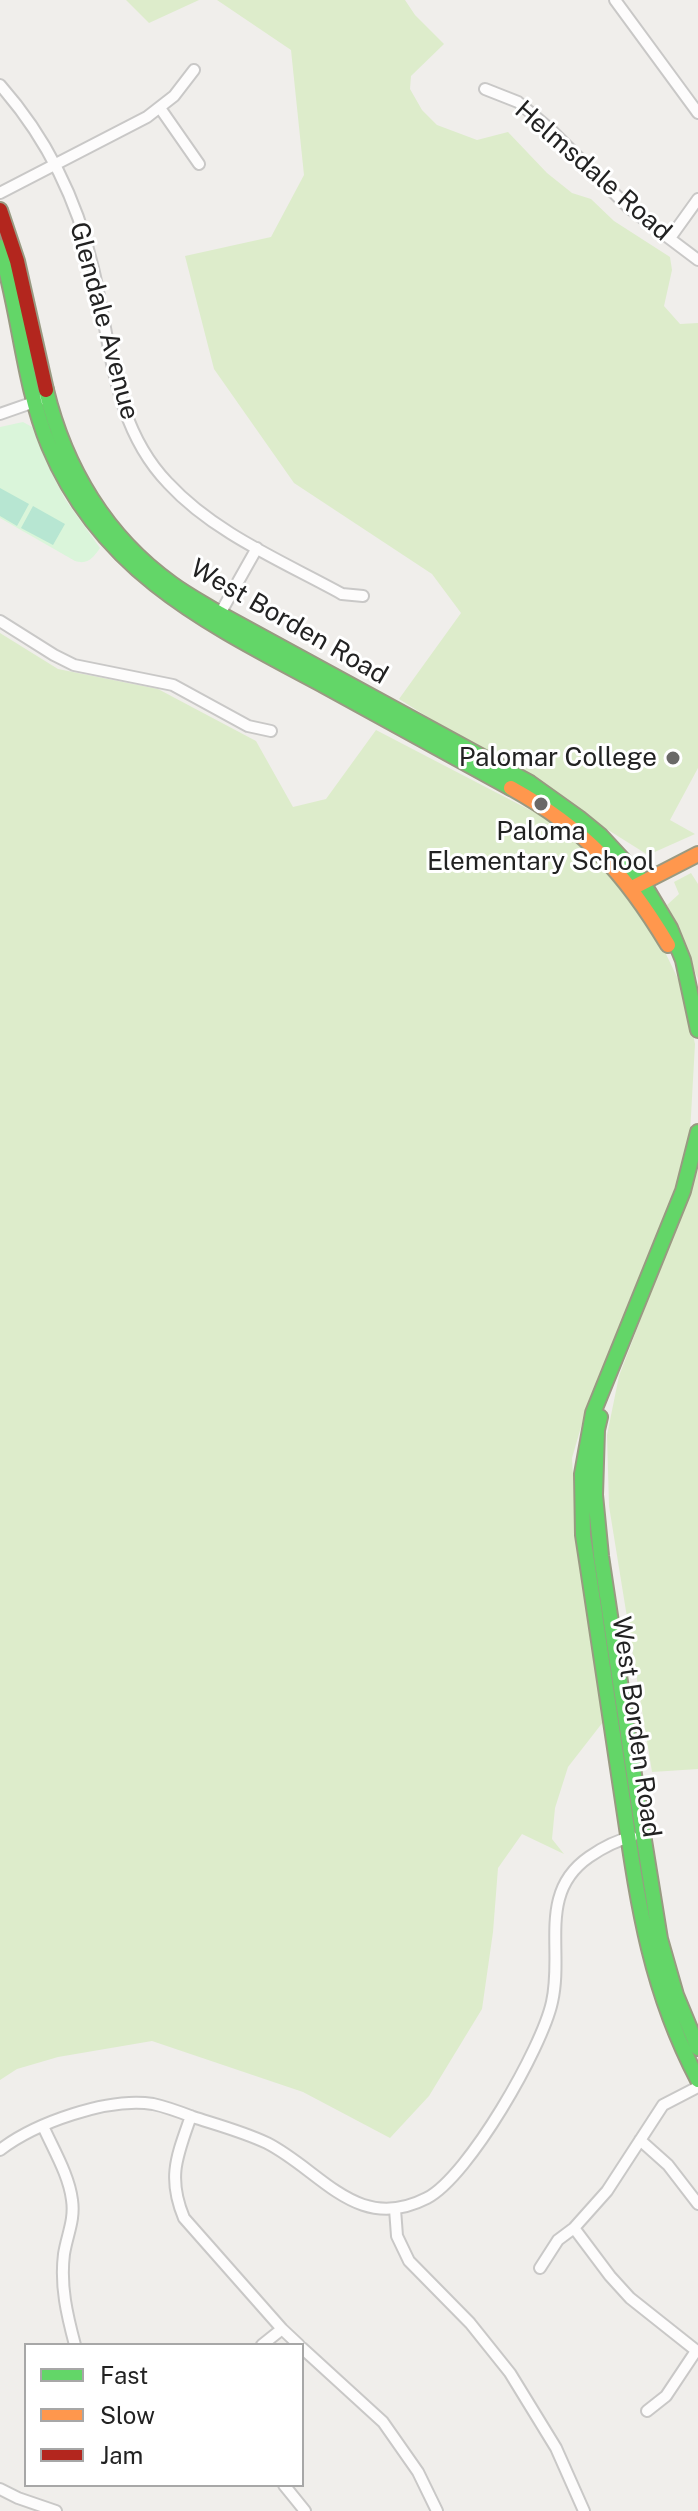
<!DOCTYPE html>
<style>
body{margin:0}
#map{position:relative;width:698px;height:2511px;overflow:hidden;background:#f0eeeb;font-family:"Public Sans",sans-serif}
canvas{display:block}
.legend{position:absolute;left:24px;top:2343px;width:280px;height:144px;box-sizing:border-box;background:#fff;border:2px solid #a7a7a7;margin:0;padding:10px 14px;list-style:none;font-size:24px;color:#222}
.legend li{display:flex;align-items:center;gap:16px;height:40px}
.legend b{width:40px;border:2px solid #a7a7a7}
</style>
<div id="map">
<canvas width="698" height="2511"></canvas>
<ul class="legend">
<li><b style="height:10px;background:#63d668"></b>Fast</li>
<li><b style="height:10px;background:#ff974d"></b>Slow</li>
<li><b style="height:10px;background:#b3261e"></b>Jam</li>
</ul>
</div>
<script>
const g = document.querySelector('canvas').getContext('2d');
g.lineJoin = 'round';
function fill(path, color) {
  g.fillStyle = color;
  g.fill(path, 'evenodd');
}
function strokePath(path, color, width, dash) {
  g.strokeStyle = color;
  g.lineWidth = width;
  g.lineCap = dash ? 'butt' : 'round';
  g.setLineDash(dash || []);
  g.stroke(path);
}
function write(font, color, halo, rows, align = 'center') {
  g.font = font + ' "Public Sans",sans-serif';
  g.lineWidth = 6;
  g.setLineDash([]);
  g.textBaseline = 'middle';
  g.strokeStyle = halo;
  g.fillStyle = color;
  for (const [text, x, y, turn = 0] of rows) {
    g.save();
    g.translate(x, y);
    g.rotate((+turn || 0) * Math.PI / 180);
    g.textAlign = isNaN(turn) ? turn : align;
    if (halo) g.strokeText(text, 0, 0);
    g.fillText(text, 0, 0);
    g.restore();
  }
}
const grass = new Path2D(`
 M126 0H199L149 23Z
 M217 0H405L415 15 444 44 411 76 410 89 422 110 437 125 477 140 508 132 547 173 572 193 591 199 614 221 670 257 672 270 664 306 680 324 698 323V768L670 820 695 834 648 855 399 699 461 613 432 574 294 483 214 369 185 256 271 237 304 175 291 50Z
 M0 633 58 669 158 689 256 741 293 807 326 799 376 730 549 820 594 854 663 948 683 989 695 1044 689 1151 643 1272 588 1403 572 1458 577 1549 603 1722 568 1767 555 1808 552 1839 564 1854 522 1834 498 1868 493 1932 482 2009 429 2096 390 2138 303 2092 152 2041 58 2057 17 2069 0 2080Z
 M691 873 698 884V979L667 905 679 894 674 882Z
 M698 1169V1769L652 1772 609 1506 607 1435 619 1376Z`);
const park = new Path2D(`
 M23 422 34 428 50 470 65 499 100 548C93 558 88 565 75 561L0 518V427Z`);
const pitch = new Path2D(`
 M0 488 29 504 17 526 0 516Z
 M33 506 65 524 53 545 21 528Z`);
const street = new Path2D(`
 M615 0 698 113
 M0 85C46 137 77 200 93 268 111 342 112 425 168 483 214 533 282 561 342 594L363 596
 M485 89 518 102 550 129 629 208 698 260
 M160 108 199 164
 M0 193 147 117 174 96 194 70
 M670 238 698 199
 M0 414 40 400
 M217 619 257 548
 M0 621 54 655 74 665 173 685 248 726 271 731
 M191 2116C177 2156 167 2177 184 2218L282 2329 299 2345
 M43 2126C53 2149 69 2175 72 2200 75 2220 67 2235 64 2254 60 2286 67 2315 75 2345
 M640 2140 668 2165 698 2204
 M0 2150C35 2123 108 2097 153 2104 167 2107 180 2112 193 2117 218 2125 244 2132 267 2143 322 2171 357 2234 427 2198 469 2176 542 2048 552 2002 564 1950 537 1893 589 1857 602 1848 617 1840 632 1837
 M395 2209 397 2236 409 2261 470 2323 510 2373 556 2448 584 2511
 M574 2228 610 2276 630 2298 698 2352
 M540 2268 558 2240 574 2228 607 2191 663 2105 698 2087
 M262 2345 282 2329
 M302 2348 383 2422 418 2472 437 2511
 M647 2411 666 2396 696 2351
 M284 2485 305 2511
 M0 2489 18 2498 56 2511`);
const fast = new Path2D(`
 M0 247C20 312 23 383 49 446 102 574 211 625 325 686 387 720 449 754 511 788
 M46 390C65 468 106 537 172 584 187 595 204 604 220 614L530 783 579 818 601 836 640 878 670 928 683 960 698 1030
 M698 1132 683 1191 593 1413 582 1474 583 1535C596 1619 608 1703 621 1788 637 1894 647 1983 698 2080
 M600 1417 597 1430 595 1495 601 1556 643 1834 660 1939 676 1995 698 2048`);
const slow = new Path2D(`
 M511 788C585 829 625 873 668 945
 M636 886 698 854`);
const jam = new Path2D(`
 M0 210 17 261 46 390`);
const markers = [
 [673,758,8,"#6a6968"],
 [541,804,8,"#6a6968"]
];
const streetNames = [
 ["Helmsdale Road",593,171,41],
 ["Glendale Avenue",104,321,75],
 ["West Borden Road",289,622,30],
 ["West Borden Road",636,1727,82]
];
const poiNames = [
 ["Palomar College",657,758],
 ["Paloma",541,832,"center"],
 ["Elementary School",541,862,"center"]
];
fill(grass, '#ddeccb');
fill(park, '#daf5da');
fill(pitch, '#b7e6d2');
strokePath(street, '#c9c8c7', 14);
strokePath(fast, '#999a82', 18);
strokePath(slow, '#999a82', 18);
strokePath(jam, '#999a82', 18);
strokePath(street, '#fdfcfc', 10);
strokePath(fast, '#63d668', 14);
strokePath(slow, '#ff974d', 14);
strokePath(jam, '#b3261e', 14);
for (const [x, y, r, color] of markers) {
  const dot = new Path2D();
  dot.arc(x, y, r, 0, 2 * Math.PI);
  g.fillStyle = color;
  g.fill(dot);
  strokePath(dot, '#fff', 3);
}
write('26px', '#222', '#fff', streetNames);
write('26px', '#222', '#fff', poiNames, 'right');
</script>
